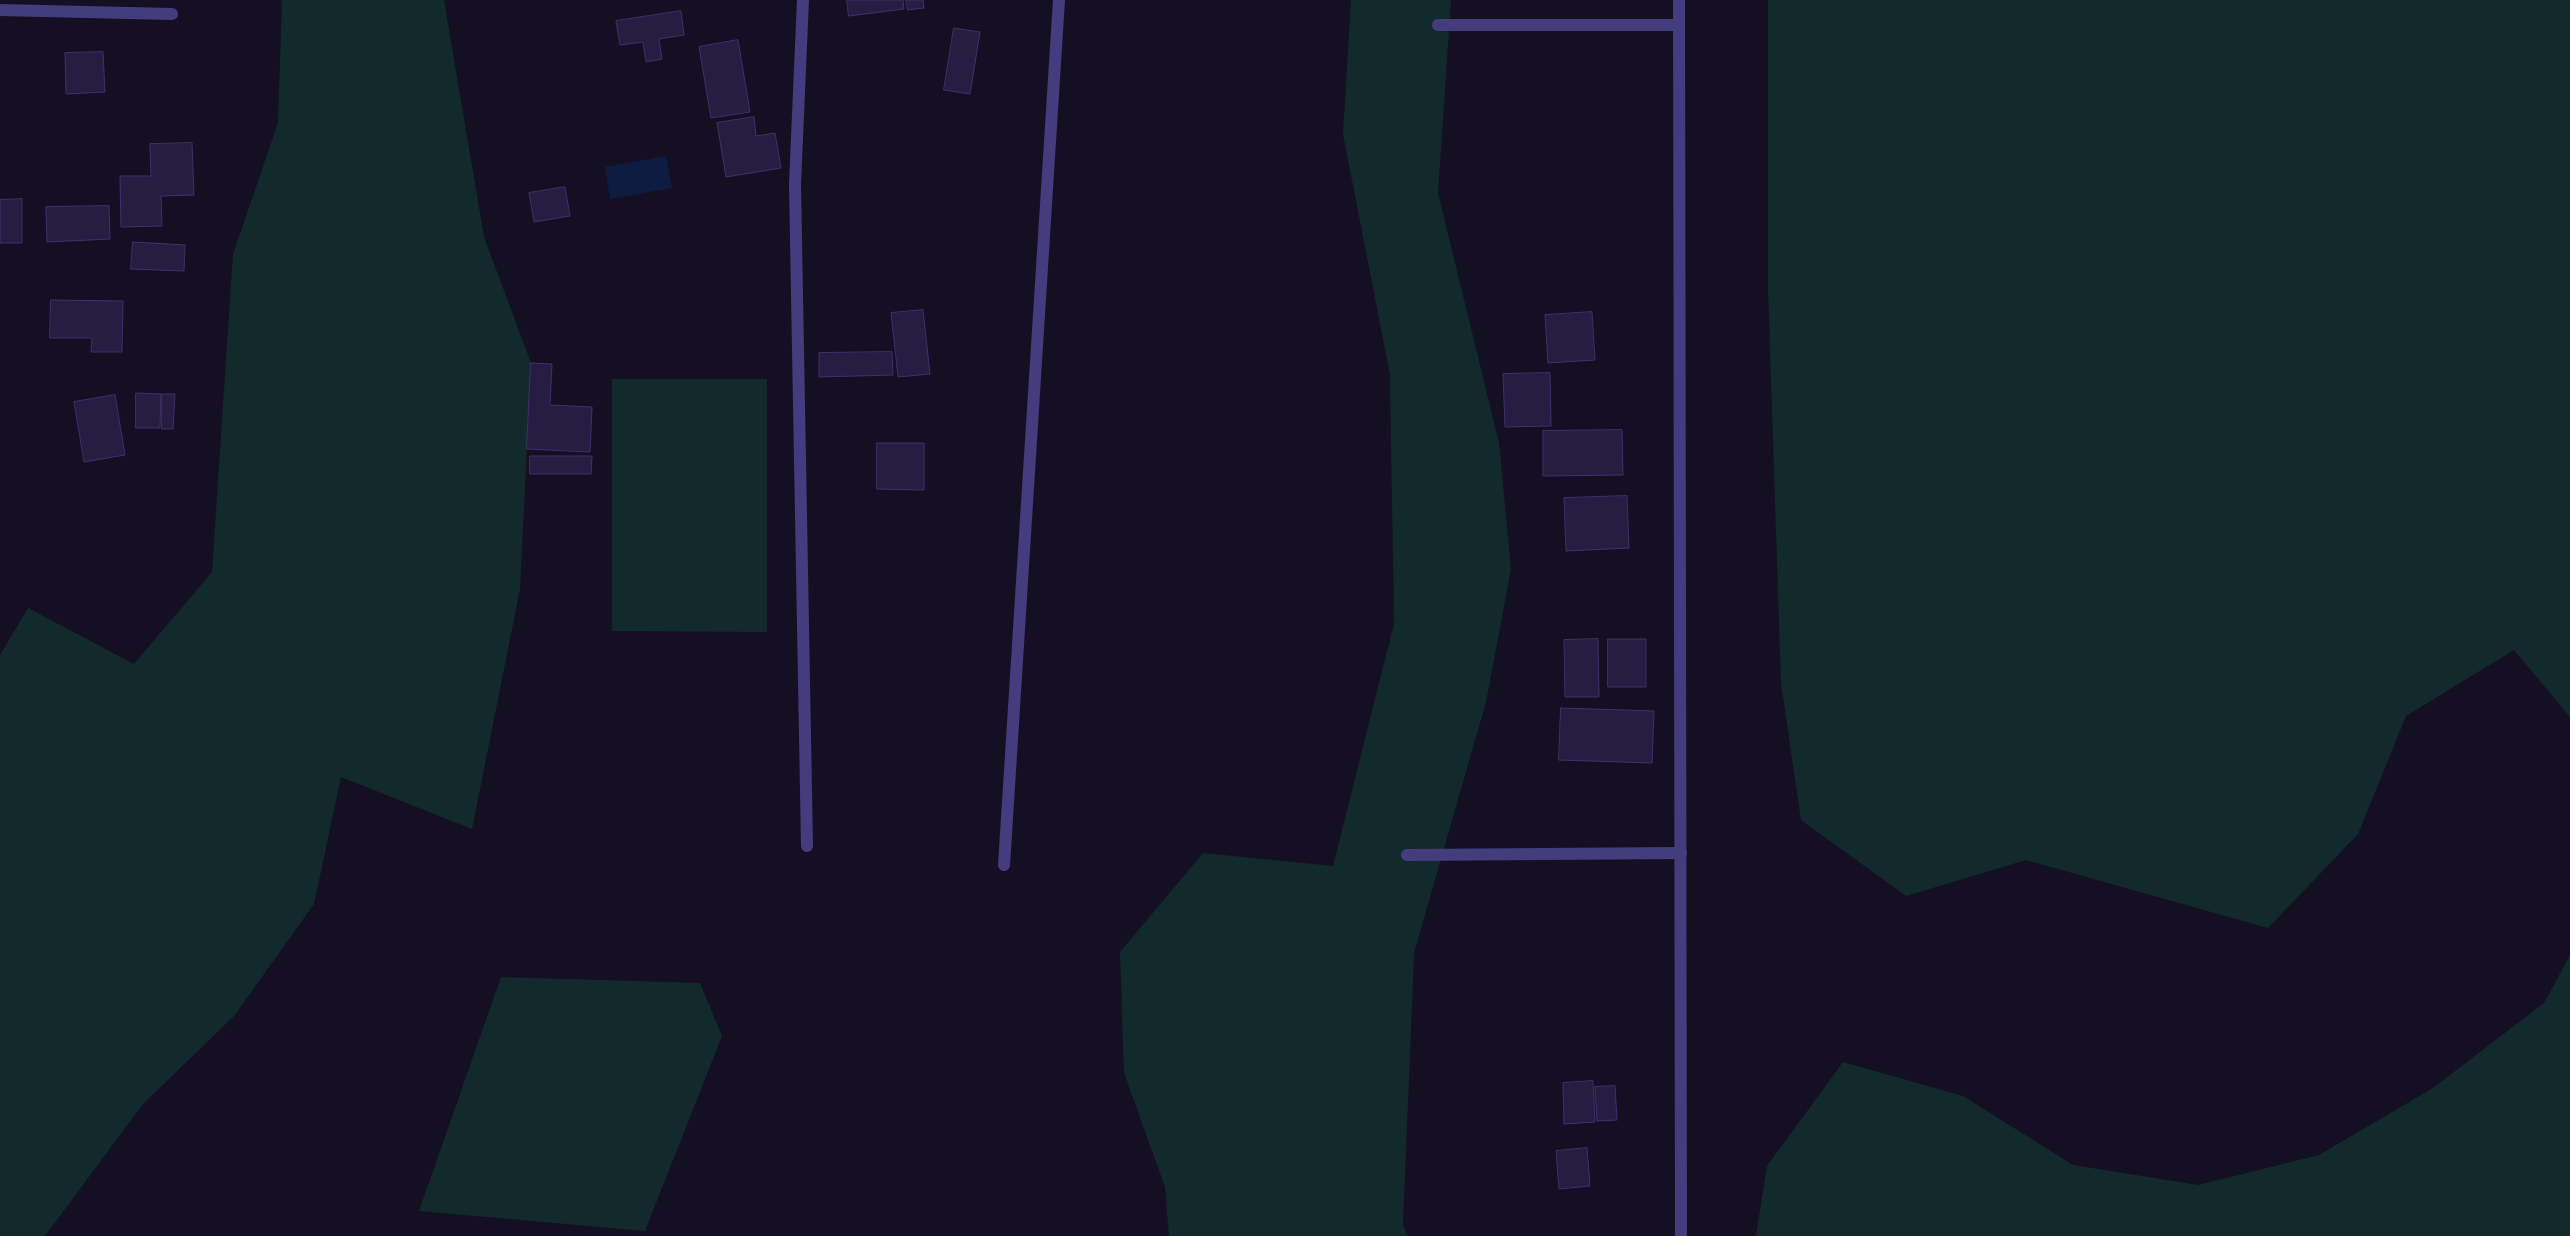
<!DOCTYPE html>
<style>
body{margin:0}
canvas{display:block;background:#140f22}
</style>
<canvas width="2570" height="1236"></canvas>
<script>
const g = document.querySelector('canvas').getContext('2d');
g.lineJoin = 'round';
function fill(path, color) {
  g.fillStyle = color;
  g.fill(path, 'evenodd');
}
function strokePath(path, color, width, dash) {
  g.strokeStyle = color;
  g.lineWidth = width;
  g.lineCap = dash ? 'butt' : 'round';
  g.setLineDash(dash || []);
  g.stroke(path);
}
const green = new Path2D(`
 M282 0H444L484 237 531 363 520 589 472 829 341 777 314 904 234 1016 143 1104 45 1236H0V655L28 608 134 664 212 572 233 254 278 123Z
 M1351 0H1451L1438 193 1499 443 1511 569 1486 702 1414 953 1403 1225 1408 1236H1169L1165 1187 1124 1073 1120 952 1203 853 1333 866 1394 624 1390 375 1343 134Z
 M1768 0H2570V717L2514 650 2406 716 2358 834 2268 928 2026 860 1906 896 1801 820 1781 683 1768 288Z
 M612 379H767V632L612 631Z
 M2570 955V1236H1756L1767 1166 1843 1062 1963 1096 2073 1165 2198 1185 2319 1155 2433 1088 2544 1003Z
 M501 977 700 983 722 1036 645 1231 419 1211Z`);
const water = new Path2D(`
 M666 156 672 188 610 199 605 167Z`);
const building = new Path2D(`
 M847 0H903L904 9 849 16Z
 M906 0H923L924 8 908 10Z
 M681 11 684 35 659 39 662 59 646 62 643 42 620 45 616 21Z
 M954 28 980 32 970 94 944 90Z
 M738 40 750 112 711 118 699 47Z
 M103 52 105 92 66 94 65 53Z
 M754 117 756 136 775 133 781 168 726 177 717 123Z
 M192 143 194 195 161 196 162 226 121 227 120 176H151L150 144Z
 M565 187 570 216 534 222 529 193Z
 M22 199V243H0V200Z
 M109 206 110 239 47 242 46 207Z
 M133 242 185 245 184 271 131 269Z
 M51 300 123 301 122 352H91L92 338H50Z
 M923 310 930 374 898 377 891 313Z
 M1592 312 1595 360 1548 363 1545 315Z
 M892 352 893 375 819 377V353Z
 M531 363 552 364 550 405 592 407 590 452 527 449Z
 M1550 373 1551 426 1505 427 1503 374Z
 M136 393 161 394 160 428H136Z
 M162 394H175L173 429H162Z
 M115 395 125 455 84 462 74 402Z
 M1622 430 1623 475 1543 476V431Z
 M877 443H924V490L877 489Z
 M530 456H592L591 474H530Z
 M1627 496 1629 548 1566 551 1564 498Z
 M1598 639 1599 697H1565L1564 640Z
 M1608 639H1646V687H1608Z
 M1561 708 1654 711 1652 763 1559 760Z
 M1593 1081 1595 1122 1564 1124 1563 1083Z
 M1615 1086 1617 1120 1597 1121 1595 1087Z
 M1587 1148 1590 1186 1559 1189 1556 1151Z`);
const service = new Path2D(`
 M0 10 172 14
 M1407 855 1681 853
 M1004 865 1059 0`);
const minor = new Path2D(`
 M803 0 795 184 807 846
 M1679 0 1681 1236
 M1438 25H1679`);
fill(green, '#122a2b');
fill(water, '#0e1c41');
fill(building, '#271c42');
strokePath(building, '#412f6d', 1);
strokePath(service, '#453c7e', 12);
strokePath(minor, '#453c7e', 12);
</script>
